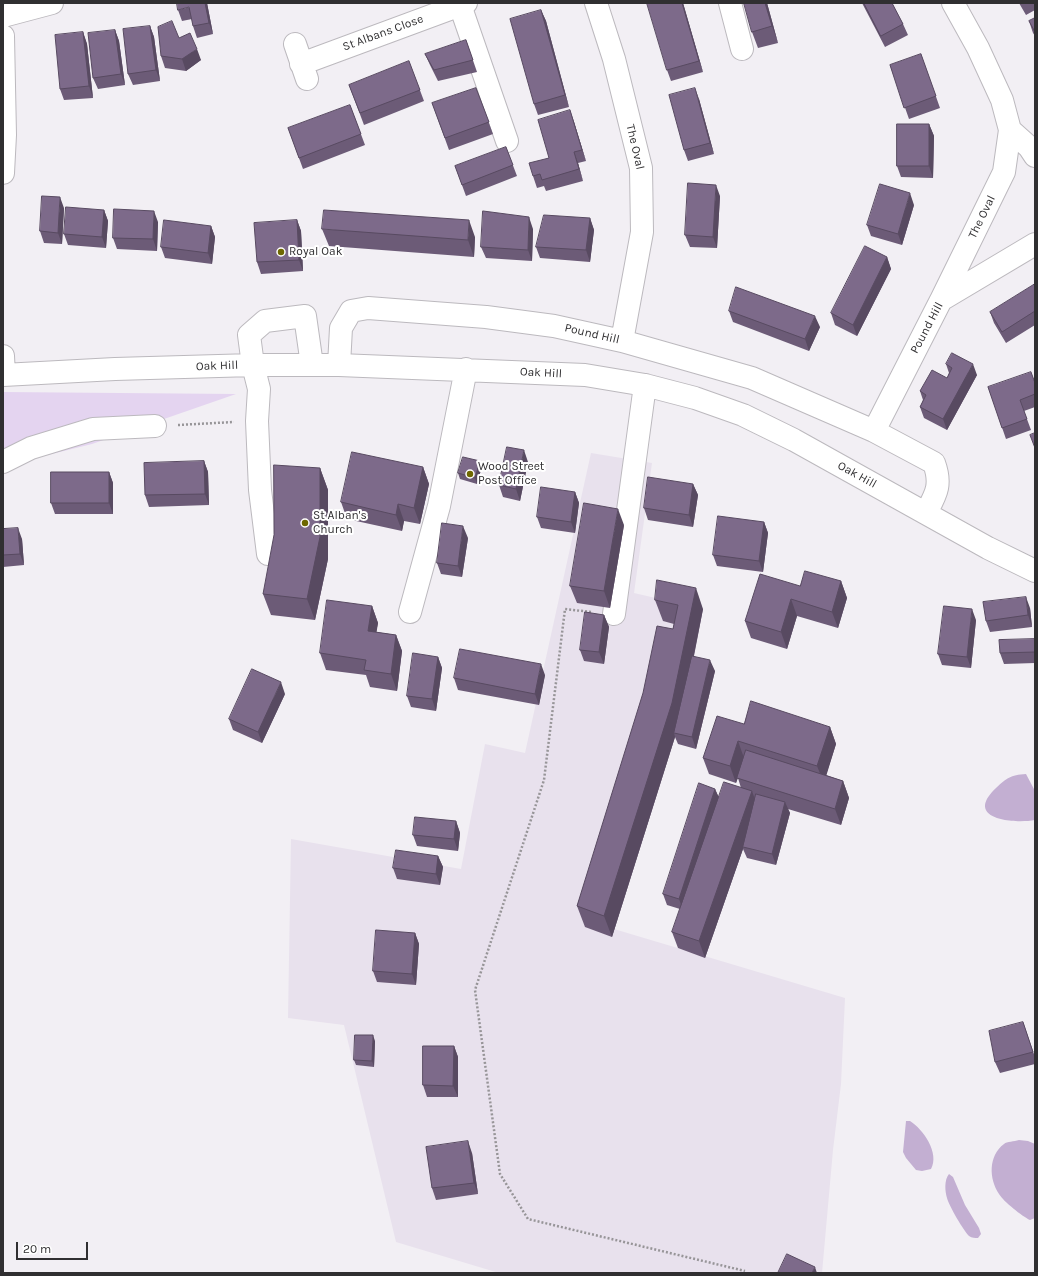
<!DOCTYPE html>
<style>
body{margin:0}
#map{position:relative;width:1038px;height:1276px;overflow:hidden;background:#f2eff4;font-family:Karla,sans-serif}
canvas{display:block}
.frame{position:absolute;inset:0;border:4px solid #302f31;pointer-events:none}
.scale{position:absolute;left:16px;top:1242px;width:72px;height:18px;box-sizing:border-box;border:2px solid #302f31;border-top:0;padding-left:5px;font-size:12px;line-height:14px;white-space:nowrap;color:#302f31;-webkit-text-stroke:3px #fff;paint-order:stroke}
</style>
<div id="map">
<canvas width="1038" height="1276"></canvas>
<div class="frame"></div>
<div class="scale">20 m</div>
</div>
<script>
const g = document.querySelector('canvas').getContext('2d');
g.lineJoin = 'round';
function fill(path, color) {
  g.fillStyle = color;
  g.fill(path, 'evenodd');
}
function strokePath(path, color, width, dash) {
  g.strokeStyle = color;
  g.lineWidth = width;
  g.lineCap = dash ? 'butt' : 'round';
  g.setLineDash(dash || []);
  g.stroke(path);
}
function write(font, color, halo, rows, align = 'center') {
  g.font = font + ' Karla,sans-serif';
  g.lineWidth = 4;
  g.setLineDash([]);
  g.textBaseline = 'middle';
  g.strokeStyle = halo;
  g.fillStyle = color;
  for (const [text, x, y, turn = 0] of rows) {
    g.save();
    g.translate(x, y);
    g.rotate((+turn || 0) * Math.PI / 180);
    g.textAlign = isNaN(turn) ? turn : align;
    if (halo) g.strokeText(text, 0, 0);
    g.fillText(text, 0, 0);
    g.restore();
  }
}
const built = new Path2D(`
 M591 453 652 463 634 593 703 609 614 929 845 998 841 1084 833 1150 822 1273H499L396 1242 344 1025 288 1018 291 839 461 869 485 744 525 753Z`);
const green = new Path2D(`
 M3 392 236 394 92 444 3 466Z`);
const forest = new Path2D(`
 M1026 774 1035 791V820C1013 824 963 819 996 788 1007 778 1010 775 1026 774Z
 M906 1121H910C923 1129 940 1153 931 1169L922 1171 916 1170 906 1158 903 1152Z
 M1019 1140 1028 1141 1035 1144V1218L1030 1220C1022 1216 1004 1202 999 1194 989 1179 988 1156 1004 1144 1007 1141 1014 1142 1019 1140Z
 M949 1174 953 1177 965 1205 979 1228 981 1234 978 1238C975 1238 972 1238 969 1236 964 1231 949 1206 947 1198 945 1191 944 1180 949 1174Z`);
const path = new Path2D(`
 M178 425 234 422
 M591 612 565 609 544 780 475 990 500 1174 528 1219 745 1271`);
const minor = new Path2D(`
 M596 3 614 59 641 168 642 232 622 341
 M730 3 742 49
 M460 5 507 141
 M3 16 52 3
 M3 36 5 135 3 173
 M295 44 307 79
 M301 64 466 3
 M1010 130 1029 147 1035 156
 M941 300 1004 172 1010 130 1002 100 978 48 953 3
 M3 356 4 375
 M339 365 341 328 351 311 368 308 486 317 554 326 622 341 752 378 874 431 934 463C942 485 936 494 926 513
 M3 375 115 369 253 365H339L585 375 645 385 695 398 743 415 794 440 988 548 1035 571
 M874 431 941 300 1035 244
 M3 462 31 448 93 429 155 426
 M268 554 260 490 257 421 259 389 253 365 249 335 265 321 305 316 312 365
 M410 612 439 506 466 369
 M614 614 645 385`);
const wall = new Path2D(`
 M207 3 213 34 197 38 193 26 192 19 182 21 178 10Z
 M647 3H683L703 72 671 81 667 70Z
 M744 3H767L778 43 758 48 752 32Z
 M862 3H892L903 24 908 35 885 47Z
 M1019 3H1035V10L1026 15Z
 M541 10 546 21 569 107 538 115 534 104Z
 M1035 18V36L1033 33 1029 21Z
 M150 26 154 37 160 81 133 85 128 74Z
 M115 30 119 41 125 85 98 89 93 78Z
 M83 32 87 44 93 98 64 100 60 89Z
 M179 38 201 60 186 71 165 68 161 56Z
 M466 40 477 72 438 81 430 65 425 54Z
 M921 54 940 108 909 119 890 65Z
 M409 61 424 101 364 125 349 85Z
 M476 88 493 134 449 150 432 103Z
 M699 99 714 154 688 161 684 150Z
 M350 105 365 145 303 169 288 128Z
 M570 110 574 122 586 161 578 163 583 181 546 191 544 186 537 188 533 176 549 158Z
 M929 124 934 136 933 178 901 177 897 166Z
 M506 147 517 176 466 196 455 166Z
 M720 196 717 248 690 247 685 235Z
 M914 205 902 245 871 236 867 225Z
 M64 208 62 244 44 243 40 231Z
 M104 210 108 221 106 248 68 245 64 234Z
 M590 218 594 230 590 262 540 258 536 247Z
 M297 220 301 231 303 271 261 274 257 262Z
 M158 222 157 251 117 249 113 238Z
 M211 226 215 237 212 264 165 258 161 247Z
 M322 229 475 237 474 257 329 246Z
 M533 229 532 261 486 258 481 247Z
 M887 257 891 269 857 336 835 325 831 313Z
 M1035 284V325L1006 343 994 323 990 312Z
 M729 311 820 327 809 351 733 322Z
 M946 364 977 375 947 430 924 418 920 407 923 400 920 391 947 378 949 373Z
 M1035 383V407L1024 411 1031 430 1006 439 988 387Z
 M204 461 208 472 209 505 149 507 145 495Z
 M528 462 520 501 503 497 499 485Z
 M482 466 477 484 460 479 458 473Z
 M423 467 429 484 420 524 404 521 402 531 347 519 341 502Z
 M320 468 328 490V559L315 620 271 615 263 594Z
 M109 472 113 483V514H55L51 503Z
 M693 484 698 495 693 527 648 520 644 508Z
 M575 492 579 503 575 533 541 528 537 517Z
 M764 522 768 533 763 572 717 566 713 555Z
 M624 525 610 608 577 603 570 586Z
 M3 529 22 539 24 565 3 567Z
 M468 538 462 577 441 574 437 563Z
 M841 581 847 598 838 628 797 616 787 649 751 638 745 621 800 586Z
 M655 600 703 609 694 656 715 671 696 749 678 744 675 737 612 937 585 927 577 906 673 629 674 624 663 621Z
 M372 606 378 623 376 632 396 635 402 651 397 691 370 687 366 675 326 670 320 653Z
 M1030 608 1032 627 990 632 986 621Z
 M604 615 609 627 604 664 584 661 580 650Z
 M976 620 971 668 942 665 938 654Z
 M1035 639V663L1004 664 1000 653Z
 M438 657 442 668 436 711 411 707 407 696Z
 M545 675 539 705 458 690 454 678Z
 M285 694 262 743 233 730 229 719Z
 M744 724 830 727 836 744 826 775 843 781 849 798 841 825 788 809 790 813 776 865 747 858 743 849 705 958 678 948 672 932 680 909 667 905 663 894 715 789 719 798 741 788 738 778 736 783 709 774 703 758Z
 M456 821 460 833 458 851 417 846 413 835Z
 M438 856 443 867 440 885 397 879 393 868Z
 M415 933 419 944 416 985 377 982 373 971Z
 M1023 1022 1035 1057V1064L1000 1073 995 1062Z
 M375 1041 374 1067 356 1065 354 1060Z
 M454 1046 458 1057V1097H427L423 1085Z
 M472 1153 478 1194 436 1200 432 1188Z`);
const shadedWall = new Path2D(`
 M205 3H207L213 34 209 23Z
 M682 3H683L703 72 699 61Z
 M765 3H767L778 43 772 26Z
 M541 10 546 21 569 107 565 95Z
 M150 26 154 37 160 81 156 70Z
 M115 30 119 41 125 85 121 74Z
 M83 32 87 44 93 98 89 86Z
 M197 49 201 60 186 71 182 59Z
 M695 88 699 99 714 154 710 143Z
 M570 110 574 122 586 161 582 150Z
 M929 124 934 136 933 178 929 166Z
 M574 152 578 163 583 181 579 169Z
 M716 185 720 196 717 248 713 237Z
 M910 193 914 205 902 245 898 234Z
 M60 197 64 208 62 244 58 233Z
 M104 210 108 221 106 248 102 237Z
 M154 211 158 222 157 251 153 239Z
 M529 217 533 229 532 261 528 250Z
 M590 218 594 230 590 262 586 250Z
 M297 220 301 231 303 271 299 260Z
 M469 220 475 237 474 257 468 240Z
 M211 226 215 237 212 264 208 253Z
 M887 257 891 269 857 336 853 325Z
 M815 316 820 327 809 351 805 339Z
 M973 364 977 375 947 430 943 419Z
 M524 450 528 462 520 501 516 489Z
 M204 461 208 472 209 505 205 494Z
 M480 461 482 466 477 484 475 478Z
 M423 467 429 484 420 524 414 508Z
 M320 468 328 490V559L315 620 307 599Z
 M109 472 113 483V514L109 503Z
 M693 484 698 495 693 527 689 515Z
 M575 492 579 503 575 533 571 522Z
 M398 504 404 521 402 531 396 515Z
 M618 509 624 525 610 608 604 591Z
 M764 522 768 533 763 572 759 561Z
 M463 526 468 538 462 577 458 566Z
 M18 528 22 539 24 565 20 554Z
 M841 581 847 598 838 628 832 612Z
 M696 588 703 609 680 724 674 733 675 737 612 937 604 916Z
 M1026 597 1030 608 1032 627 1028 615Z
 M791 599 797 616 787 649 781 632Z
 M372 606 378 623 374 648 368 631Z
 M972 609 976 620 971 668 967 657Z
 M604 615 609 627 604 664 599 652Z
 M396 635 402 651 397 691 391 674Z
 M438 657 442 668 436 711 432 699Z
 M710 660 715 671 696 749 692 737Z
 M541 664 545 675 539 705 535 694Z
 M281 682 285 694 262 743 258 732Z
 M830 727 836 744 824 783 817 766Z
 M738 741 744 758 736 783 730 766Z
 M843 781 849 798 841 825 835 809Z
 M715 789 720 800 683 910 679 899Z
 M752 791 758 808 743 847V849L705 958 699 941Z
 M785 802 790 813 776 865 772 854Z
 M456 821 460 833 458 851 454 839Z
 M438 856 443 867 440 885 436 874Z
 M415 933 419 944 416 985 412 974Z
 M373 1035 375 1041 374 1067 372 1061Z
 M454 1046 458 1057V1097L453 1086Z
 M468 1141 472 1153 478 1194 474 1183Z
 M815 1267 817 1273H812Z`);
const building = new Path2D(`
 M177 3H205L209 23 193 26 189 7 178 10Z
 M647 3H682L699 61 667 70Z
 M744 3H765L772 26 752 32Z
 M864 3H892L903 24 881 36Z
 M541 10 565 95 534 104 510 19Z
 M1035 18V32L1029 21Z
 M172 21 179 38 190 33 197 49 182 59 161 56 158 27Z
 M150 26 156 70 128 74 123 29Z
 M115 30 121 74 93 78 88 33Z
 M83 32 89 86 60 89 55 35Z
 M466 40 473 60 434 70 425 54Z
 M921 54 936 96 904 108 890 65Z
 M409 61 420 90 360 113 349 85Z
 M476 88 489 122 445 138 432 103Z
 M695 88 710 143 684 150 669 95Z
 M350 105 361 134 299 158 288 128Z
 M570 110 582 150 574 152 579 169 542 180 540 174 533 176 529 163 549 158 538 120Z
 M897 124H929V166H897Z
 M506 147 513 165 462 185 455 166Z
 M688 183 716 185 713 237 685 235Z
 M880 184 910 193 898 234 867 225Z
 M42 196 60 197 58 233 40 231Z
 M66 207 104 210 102 237 64 234Z
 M114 209 154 211 153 239 113 238Z
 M324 210 469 220 468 240 322 229Z
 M483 211 529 217 528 250 481 247Z
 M544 215 590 218 586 250 536 247Z
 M164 220 211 226 208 253 161 247Z
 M297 220 299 260 257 262 254 223Z
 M865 246 887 257 853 325 831 313Z
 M1035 284V311L1002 332 990 312Z
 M736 287 815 316 805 339 729 311Z
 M952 353 973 364 943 419 920 407 926 395 920 391 932 370 947 378 952 368 946 364Z
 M1031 372 1035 383V394L1020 400 1027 419 1002 428 988 387Z
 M1035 433V448L1030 435Z
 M507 447 524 450 516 489 499 485Z
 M352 452 423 467 414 508 398 504 396 515 341 502Z
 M463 457 480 461 475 478 458 473Z
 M204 461 205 494 145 495 144 463Z
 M274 465 320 468V537L307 599 263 594 274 535Z
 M51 472H109V503H51Z
 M648 477 693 484 689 515 644 508Z
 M541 487 575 492 571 522 537 517Z
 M584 503 618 509 604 591 570 586Z
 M718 516 764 522 759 561 713 555Z
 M442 523 463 526 458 566 437 563Z
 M18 528 20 554 3 555V529Z
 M805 571 841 581 832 612 791 599 781 632 745 621 760 574 800 586Z
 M657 580 696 588 672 703 604 916 577 906 643 693 657 626 673 629 678 605 655 600Z
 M1026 597 1028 615 986 621 983 602Z
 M327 600 372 606 368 631 396 635 391 674 364 670 366 660 320 653Z
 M944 606 972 609 967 657 938 654Z
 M585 612 604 615 599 652 580 650Z
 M1035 639V652L1000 653 999 640Z
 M460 649 541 664 535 694 454 678Z
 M413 653 438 657 432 699 407 696Z
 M692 656 710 660 692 737 674 733Z
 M252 669 281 682 258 732 229 719Z
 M751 701 830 727 817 766 738 741 730 766 703 758 717 716 744 724Z
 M746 750 843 781 835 809 737 778Z
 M724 782 752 791 699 941 672 932Z
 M699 783 715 789 679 899 663 894Z
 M756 794 785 802 772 854 743 847Z
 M415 817 456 821 454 839 413 835Z
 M396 850 438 856 436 874 393 868Z
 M376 930 415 933 412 974 373 971Z
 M1023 1022 1033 1052 995 1062 989 1031Z
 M355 1035H373L372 1061 354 1060Z
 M423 1046H454L453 1086 423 1085Z
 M468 1141 474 1183 432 1188 426 1147Z
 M787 1254 815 1267 812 1273H778Z`);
const markers = [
 [281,252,4,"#6e6800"],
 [470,474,4,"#6e6800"],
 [305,523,4,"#6e6800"]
];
const streetNames = [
 ["St Albans Close",383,33,-20],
 ["The Oval",635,147,77],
 ["The Oval",982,217,-64],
 ["Pound Hill",927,328,-62],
 ["Pound Hill",592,334,13],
 ["Oak Hill",217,366,-2],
 ["Oak Hill",541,373,3],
 ["Oak Hill",857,475,29]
];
const poiNames = [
 ["Royal Oak",289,252],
 ["Wood Street",478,467],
 ["Post Office",478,481],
 ["St Alban's",313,516],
 ["Church",313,530]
];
fill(built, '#e8e1ed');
fill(green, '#e4d4f0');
fill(forest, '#c3afd2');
strokePath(minor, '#bcb9be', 24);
strokePath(path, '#979598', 2.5, [2, 2]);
strokePath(minor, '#fff', 22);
fill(wall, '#6c5b77');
fill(shadedWall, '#584a61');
fill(building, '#7d6a8a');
strokePath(building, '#584a61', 1);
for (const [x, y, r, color] of markers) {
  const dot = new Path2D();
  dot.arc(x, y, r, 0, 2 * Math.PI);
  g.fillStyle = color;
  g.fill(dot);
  strokePath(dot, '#fff', 1.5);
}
write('12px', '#302f31', '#fff', streetNames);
write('12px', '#302f31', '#fff', poiNames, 'left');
</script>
